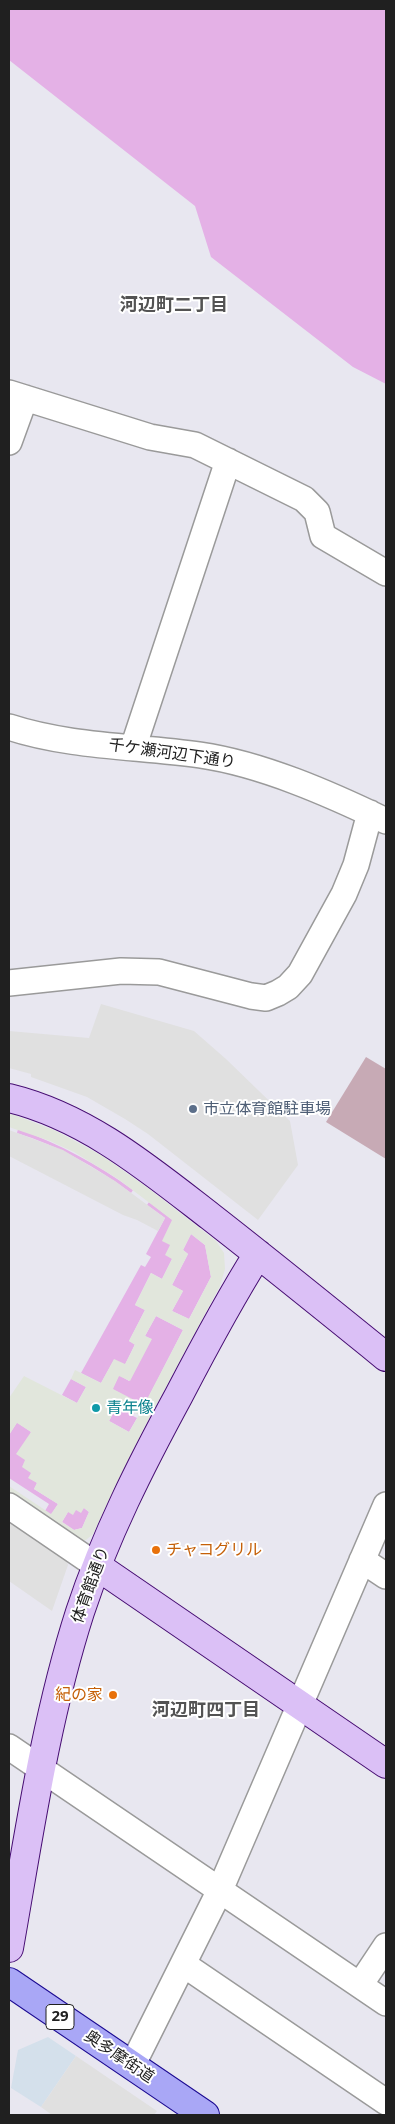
<!DOCTYPE html>
<meta charset="utf-8">
<style>
body{margin:0}
#map{position:relative;width:395px;height:2124px;overflow:hidden;background:#e8e7f0;font-family:"Open Sans",sans-serif}
canvas{display:block}
.frame{position:absolute;inset:0;border:10px solid #202020;pointer-events:none}
</style>
<div id="map">
<canvas width="395" height="2124"></canvas>
<div class="frame"></div>
</div>
<script>
const g = document.querySelector('canvas').getContext('2d');
g.lineJoin = 'round';
function fill(path, color) {
  g.fillStyle = color;
  g.fill(path, 'evenodd');
}
function strokePath(path, color, width, dash) {
  g.strokeStyle = color;
  g.lineWidth = width;
  g.lineCap = dash ? 'butt' : 'round';
  g.setLineDash(dash || []);
  g.stroke(path);
}
function write(font, color, halo, rows, align = 'center') {
  g.font = font + ' "Open Sans","Noto Sans JP",sans-serif';
  g.lineWidth = 4;
  g.setLineDash([]);
  g.textBaseline = 'middle';
  g.strokeStyle = halo;
  g.fillStyle = color;
  for (const [text, x, y, turn = 0] of rows) {
    g.save();
    g.translate(x, y);
    g.rotate((+turn || 0) * Math.PI / 180);
    g.textAlign = isNaN(turn) ? turn : align;
    if (halo) g.strokeText(text, 0, 0);
    g.fillText(text, 0, 0);
    g.restore();
  }
}
const commercial = new Path2D(`
 M48 2037 76 2056 41 2107 11 2088 18 2050Z`);
const grass = new Path2D(`
 M9 9H386V384L353 367 211 257 195 206 9 60Z
 M18 1129C60 1144 97 1164 133 1190L131 1193C96 1167 59 1146 17 1133Z
 M149 1202 173 1220 170 1245 172 1259 162 1279 151 1273 135 1305 145 1310 129 1341 135 1344 125 1365 114 1360 101 1383 81 1373 141 1265 145 1267 151 1257 146 1254 165 1218 147 1205Z
 M191 1234 205 1245 211 1277 189 1319 172 1311 183 1291 172 1285 188 1254 183 1250Z
 M156 1316 183 1330 144 1406 112 1389 119 1375 129 1381 151 1339 145 1336Z
 M71 1379 86 1387 77 1403 62 1395Z
 M118 1404 135 1412 133 1416 137 1418 129 1432 109 1421Z
 M17 1422 31 1432 26 1460 37 1483 34 1489 58 1504 51 1515 45 1511 49 1504 9 1478V1435Z
 M84 1508 89 1512 82 1528 74 1530 62 1522 68 1512Z`);
const cemetery = new Path2D(`
 M366 1057 386 1069V1159L326 1122Z`);
const parking = new Path2D(`
 M101 1004 194 1031 226 1059 290 1121 298 1165 258 1220 148 1134 125 1119 87 1097 31 1077V1074L9 1068V1031L89 1038Z
 M9 1130 63 1150 115 1181 165 1218 158 1231 137 1220 123 1215 9 1156Z
 M9 1518 66 1557 68 1565 52 1611 9 1581Z
 M76 2056 157 2111 154 2115H52L41 2107Z`);
const plaza = new Path2D(`
 M9 1113 56 1131 101 1155 148 1188 216 1241 224 1253 225 1269 220 1286 144 1428 93 1534 86 1540 82 1541 9 1494V1486L51 1514 58 1504 34 1489 37 1483 28 1478 31 1473 22 1467 25 1460 16 1454 31 1432 17 1423 9 1435V1398L24 1376 77 1403 86 1387 71 1379 75 1370 101 1383 114 1359 125 1364 135 1345 129 1341 145 1310 135 1305 151 1273 162 1279 172 1259 165 1255 170 1245 162 1241 172 1220 118 1179 74 1152 50 1141 9 1127ZM191 1234 205 1245 211 1277 189 1319 172 1311 183 1291 172 1285 188 1254 183 1250ZM156 1316 183 1330 144 1405 113 1389 119 1376 130 1381 152 1339 145 1336ZM118 1404 139 1415 129 1432 109 1421ZM84 1508 89 1512 82 1528 74 1530 62 1522 68 1512 73 1515 76 1510 81 1513Z`);
const street = new Path2D(`
 M9 393 150 437 195 445 304 499 317 512 323 536 386 573
 M9 442 25 398
 M9 727C70 747 137 746 200 755 262 764 330 794 386 821
 M133 748 228 461
 M9 983 121 971 159 972 251 996 266 998 278 993 288 987 300 974 344 894 356 865 370 813
 M9 1506 97 1566
 M362 1560 386 1576
 M9 1747 386 2003
 M183 1964 386 2102
 M360 1985 386 1946
 M132 2066 220 1890 386 1505`);
const secondary = new Path2D(`
 M9 1098C87 1117 149 1169 211 1217 270 1263 328 1310 386 1357
 M97 1566 386 1764
 M9 1948C29 1835 45 1721 80 1612 105 1536 141 1465 179 1395 204 1347 229 1300 258 1254`);
const primary = new Path2D(`
 M9 1982 205 2115`);
const markers = [
 [193,1109,5,"#5c6f8a"],
 [96,1408,5,"#0f9aa8"],
 [156,1550,5,"#e8710a"],
 [113,1695,5,"#e8710a"]
];
const shields = [
 [60,2017,28]
];
const shieldNames = [
 ["29",60,2017]
];
const streetNames = [
 ["千ケ瀬河辺下通り",172,754,8],
 ["体育館通り",91,1585,-70],
 ["奥多摩街道",119,2057,34]
];
const serviceNames = [
 ["市立体育館駐車場",203,1109]
];
const cultureNames = [
 ["青年像",106,1408]
];
const foodNames = [
 ["チャコグリル",166,1550],
 ["紀の家",103,1695,"right"]
];
const neighbourhoodNames = [
 ["河辺町二丁目",174,306],
 ["河辺町四丁目",206,1711]
];
fill(commercial, '#d4e0eb');
fill(grass, '#e4b1e6');
fill(cemetery, '#c7aab5');
fill(parking, '#e0e0e0');
fill(plaza, '#e1e6dc');
strokePath(street, '#9a9a9a', 28);
strokePath(secondary, '#460d72', 30);
strokePath(primary, '#1c0b92', 30);
strokePath(street, '#fff', 25);
strokePath(secondary, '#dbc0f6', 28);
strokePath(primary, '#a9a7f6', 28);
for (const [x, y, r, color] of markers) {
  const dot = new Path2D();
  dot.arc(x, y, r, 0, 2 * Math.PI);
  g.fillStyle = color;
  g.fill(dot);
  strokePath(dot, '#fff', 2);
}
for (const [x, y, w] of shields) {
  const box = new Path2D();
  box.roundRect(x - w / 2, y - 12.5, w, 25, 4);
  g.fillStyle = '#fff';
  g.fill(box);
  strokePath(box, '#202020', 1);
}
write('bold 15px', '#202020', null, shieldNames);
write('16px', '#202020', '#fff', streetNames);
write('16px', '#4e5e75', '#fff', serviceNames, 'left');
write('16px', '#0d838f', '#fff', cultureNames, 'left');
write('16px', '#c56008', '#fff', foodNames, 'left');
write('bold 18px', '#535353', '#fff', neighbourhoodNames);
</script>
